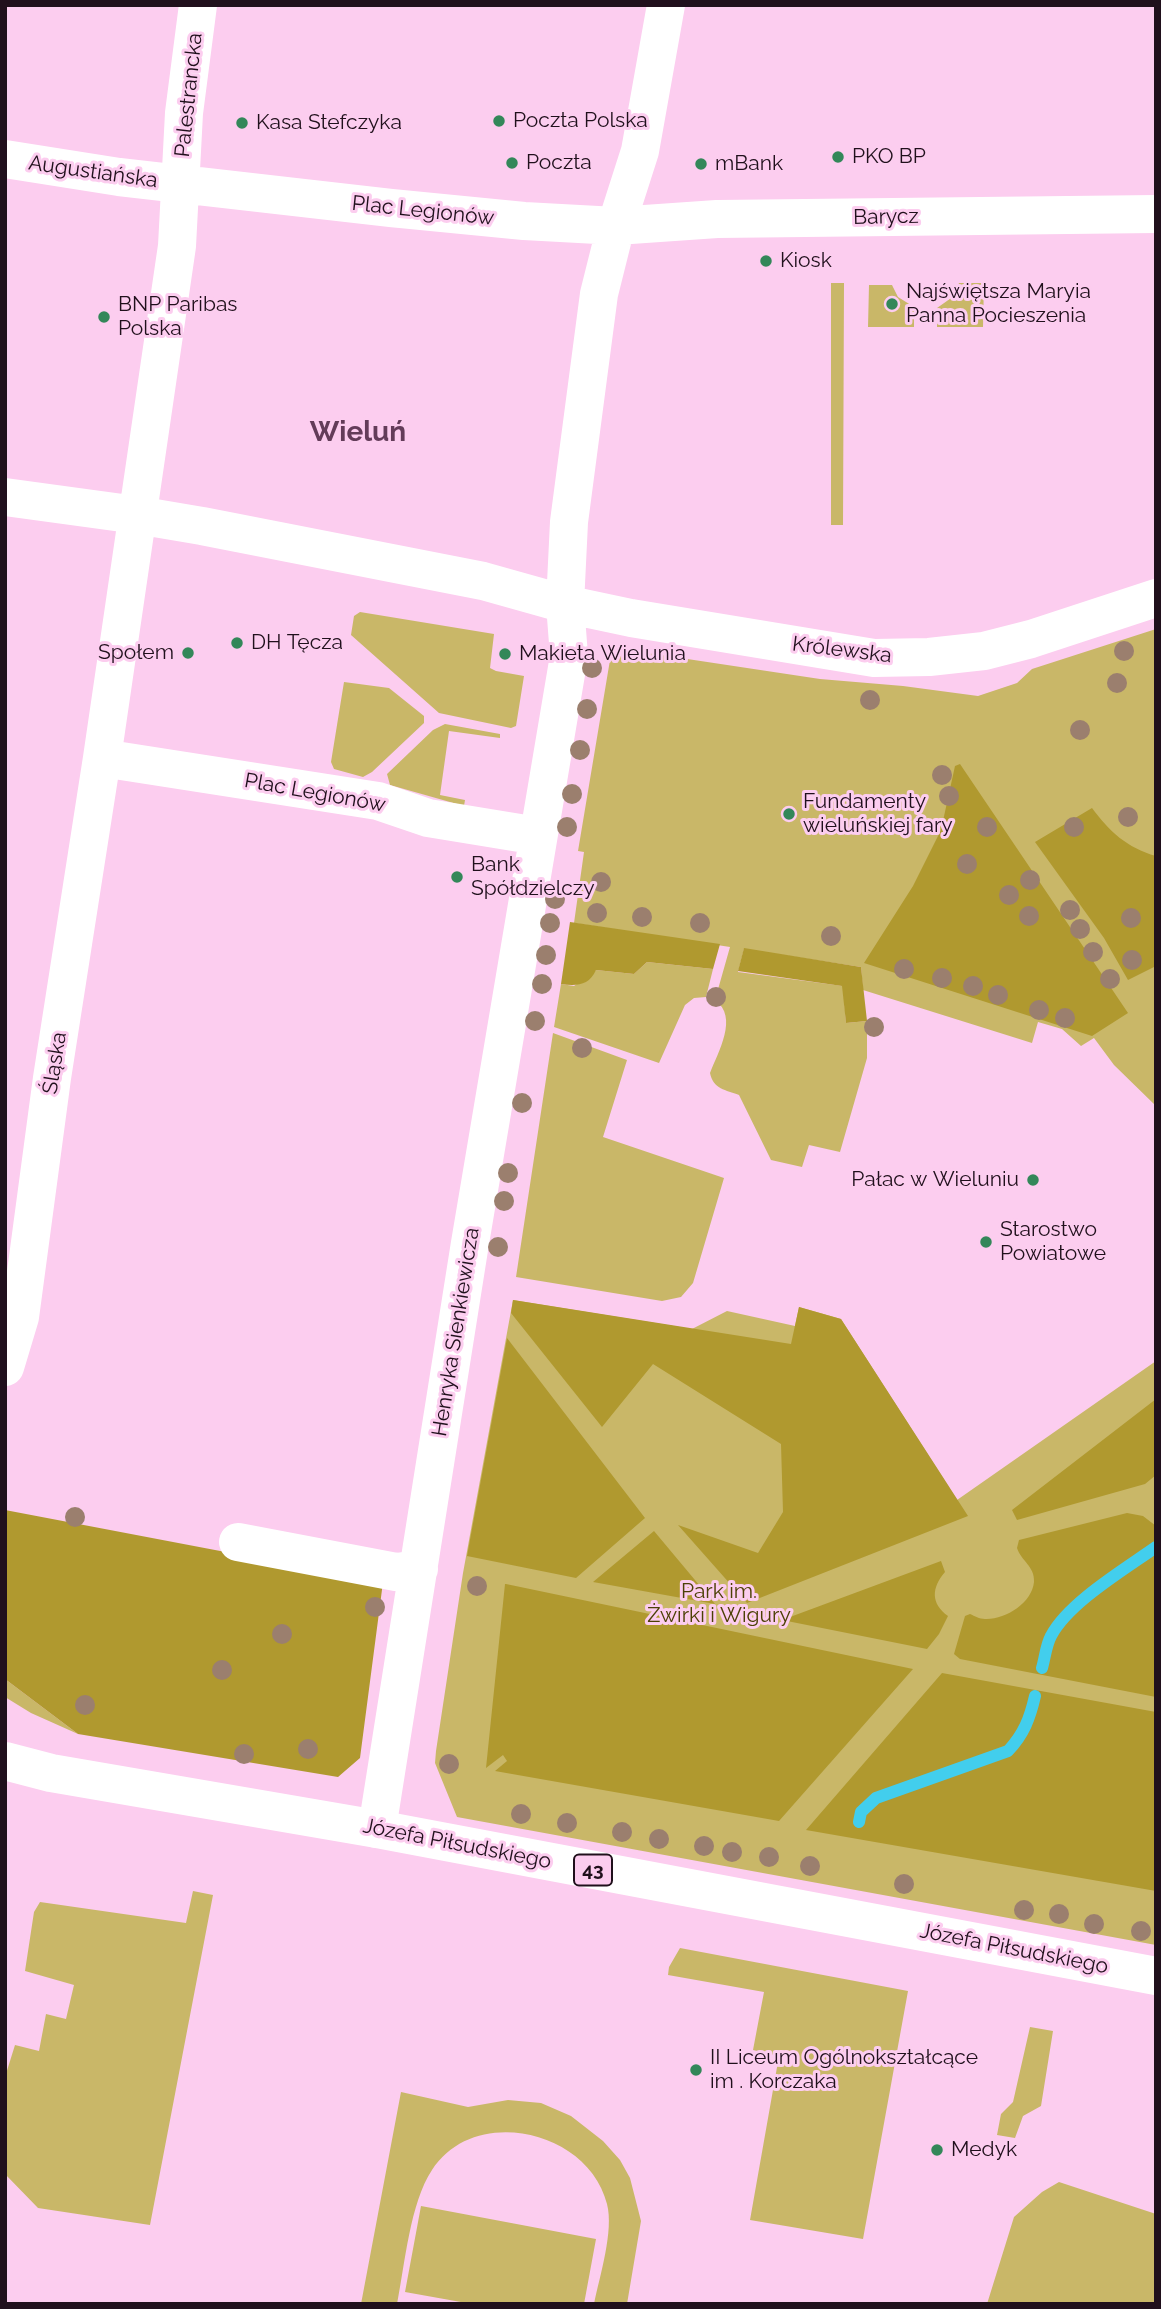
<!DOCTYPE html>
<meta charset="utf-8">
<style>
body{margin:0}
#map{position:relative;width:1161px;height:2309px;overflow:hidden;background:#fccdef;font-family:Raleway,sans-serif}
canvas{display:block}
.frame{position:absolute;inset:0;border:7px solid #20101c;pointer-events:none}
</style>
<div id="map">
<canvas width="1161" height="2309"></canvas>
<div class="frame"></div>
</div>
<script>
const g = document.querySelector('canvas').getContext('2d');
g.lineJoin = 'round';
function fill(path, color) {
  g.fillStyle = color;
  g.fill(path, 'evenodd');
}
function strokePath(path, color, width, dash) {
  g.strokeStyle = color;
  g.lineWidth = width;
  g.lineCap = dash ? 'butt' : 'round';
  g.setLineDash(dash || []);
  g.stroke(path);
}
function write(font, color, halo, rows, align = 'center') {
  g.font = font + ' Raleway,sans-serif';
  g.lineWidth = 6;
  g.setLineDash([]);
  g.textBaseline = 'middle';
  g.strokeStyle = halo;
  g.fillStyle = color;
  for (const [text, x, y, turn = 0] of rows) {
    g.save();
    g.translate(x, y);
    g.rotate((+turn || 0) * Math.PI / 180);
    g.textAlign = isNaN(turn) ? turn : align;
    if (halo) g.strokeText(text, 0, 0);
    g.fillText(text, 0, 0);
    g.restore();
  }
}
const green = new Path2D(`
 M831 283H844L843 525H831Z
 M959 283H984L983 327H937V308L954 296Z
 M869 285H892L898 297 914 307V327H868Z
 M360 612 494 634 490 668 496 671 524 676 516 726 511 728 439 713 351 635 354 616Z
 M1156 629V1106L1114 1065 1094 1038 1081 1046 1062 1029 1038 1022 1032 1043 863 990 861 967 744 949 738 972 843 986 846 1023 867 1021V1058L840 1152 809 1145 802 1167 771 1160 739 1095C726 1090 713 1089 710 1073 718 1052 739 1017 715 1000L730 947 574 923 584 852 578 851 611 654 621 649 820 679 903 686 978 696 1017 683 1032 669Z
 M344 682 389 688 424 716V723L372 772 363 777 334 769 331 762Z
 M445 724 500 734V738L449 731 440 795 465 800 464 806 390 785 387 774 433 730Z
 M647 962 713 969 706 997 694 998 685 1005 659 1063 554 1027 561 984 574 986 596 970 634 974Z
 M553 1033 627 1060 603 1137 724 1178 693 1283 681 1297 662 1301 516 1277Z
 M513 1300 692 1329 727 1311 795 1326 799 1307 841 1319 957 1500 1156 1361V1945L457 1817 435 1763 436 1751 463 1573Z
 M5 1679 78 1734 31 1713 5 1697Z
 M193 1891 213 1895 150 2225 38 2208 5 2174V2077L15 2045 39 2051 46 2014 66 2019 74 1985 25 1971 34 1912 40 1902 186 1923Z
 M680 1948 908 1991 863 2239 750 2220 779 2056 753 2050 764 1992 668 1975 669 1967Z
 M1030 2027 1053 2031 1041 2106 1023 2116 1015 2138 997 2135 1001 2114 1013 2102Z
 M401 2092 468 2107 508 2100 541 2103 571 2116 603 2141 620 2160 630 2178 641 2221 627 2304H594C600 2275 614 2231 607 2204 589 2130 474 2104 432 2170 410 2203 405 2264 397 2304H361Z
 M1059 2182 1156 2214V2304H987L1014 2217 1042 2192Z
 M421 2206 596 2239 584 2304H472L405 2292Z`);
const forest = new Path2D(`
 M960 764 1128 1013 1092 1036 864 963 913 886 941 830 955 766Z
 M1092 808C1109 831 1127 848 1156 856V966L1128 980 1104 938 1035 842Z
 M570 922 720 944 713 969 647 962 634 974 596 970C589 986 576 986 561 984Z
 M744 948 861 967 867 1021 846 1023 842 986 738 971Z
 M513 1300 791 1344 799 1307 841 1319 968 1516 747 1603 678 1525 758 1553 783 1512 781 1444 653 1364 602 1427 511 1313Z
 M507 1338 645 1518 576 1578 467 1556Z
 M1156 1399V1475L1145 1484 1017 1520 1012 1510Z
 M5 1510 383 1582 360 1758 338 1777 78 1734 5 1679Z
 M1127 1513 1143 1516 1156 1526V1697L960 1659 954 1654 965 1616 970 1614C975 1616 979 1619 985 1619 1005 1620 1032 1603 1034 1582 1035 1566 1021 1561 1017 1548L1019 1540Z
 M654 1531 715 1604 593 1582Z
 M941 1561 945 1572C931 1588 931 1604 948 1616L939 1634 927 1649 782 1620Z
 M505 1584H506L913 1669 779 1821 495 1771 507 1761 503 1755 486 1768Z
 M942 1673 1156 1712V1891L806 1830Z`);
const stream = new Path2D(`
 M1042 1668C1045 1658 1046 1645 1051 1636 1068 1603 1125 1569 1156 1547
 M859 1822 861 1812 876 1798 1008 1751C1024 1734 1030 1718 1035 1696`);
const street = new Path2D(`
 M5 159 119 177 391 208 524 221 616 226 717 219 1156 214
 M5 497 137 515 202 526 483 581 565 604 631 618 874 658 929 657 984 651 1031 639 1156 598
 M102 758 378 801 428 818 538 836
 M5 1367 20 1317 52 1078 102 758 177 246 184 113 198 5
 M238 1542 396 1572 419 1569
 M377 1829 470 1243 569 656 565 604 569 522 599 294 616 226 640 151 666 5`);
const primary = new Path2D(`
 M5 1761 51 1773 377 1829 1156 1976`);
const trees = [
 [1124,651],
 [592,668],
 [1117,683],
 [870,700],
 [587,709],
 [1080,730],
 [580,750],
 [942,775],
 [572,794],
 [949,796],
 [1128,817],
 [567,827],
 [987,827],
 [1074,827],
 [967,864],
 [1030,880],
 [601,882],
 [1009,895],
 [555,899],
 [1070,910],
 [597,913],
 [1029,916],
 [642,917],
 [1131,918],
 [550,923],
 [700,923],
 [1080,929],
 [831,936],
 [1093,952],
 [546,955],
 [1132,960],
 [904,969],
 [942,978],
 [1110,979],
 [542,984],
 [973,986],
 [998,995],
 [716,997],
 [1039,1010],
 [1065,1018],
 [535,1021],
 [874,1027],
 [582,1048],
 [522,1103],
 [508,1173],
 [504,1201],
 [498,1247],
 [75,1517],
 [477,1586],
 [375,1607],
 [282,1634],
 [222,1670],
 [85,1705],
 [308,1749],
 [244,1754],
 [449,1764],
 [521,1814],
 [567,1823],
 [622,1832],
 [659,1839],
 [704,1846],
 [732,1852],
 [769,1857],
 [810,1866],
 [904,1884],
 [1024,1910],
 [1059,1914],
 [1094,1924],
 [1141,1931]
];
const markers = [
 [499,121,7,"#338759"],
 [242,123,7,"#338759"],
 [838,157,7,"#338759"],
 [512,163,7,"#338759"],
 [701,164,7,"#338759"],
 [766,261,7,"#338759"],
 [892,304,7,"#338759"],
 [104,317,7,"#338759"],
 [237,643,7,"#338759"],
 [188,653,7,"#338759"],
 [505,654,7,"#338759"],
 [789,814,7,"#338759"],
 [457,877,7,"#338759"],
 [1033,1180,7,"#338759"],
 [986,1242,7,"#338759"],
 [696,2070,7,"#338759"],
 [937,2150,7,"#338759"]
];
const shields = [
 [593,1870,38]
];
const shieldNames = [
 ["43",593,1870]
];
const streetNames = [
 ["Palestrancka",189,95,-84],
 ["Augustiańska",93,172,8],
 ["Plac Legionów",423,211,6],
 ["Barycz",886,217,-1],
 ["Królewska",842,650,7],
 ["Plac Legionów",315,793,10],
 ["Śląska",55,1063,-81],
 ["Henryka Sienkiewicza",456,1332,-81],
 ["Józefa Piłsudskiego",457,1844,11],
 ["Józefa Piłsudskiego",1014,1949,11]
];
const poiNames = [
 ["Poczta Polska",513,121],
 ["Kasa Stefczyka",256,123],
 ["PKO BP",852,157],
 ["Poczta",526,163],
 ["mBank",715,164],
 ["Kiosk",780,261],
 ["Najświętsza Maryia",906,292],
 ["Panna Pocieszenia",906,316],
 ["BNP Paribas",118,305],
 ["Polska",118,329],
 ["DH Tęcza",251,643],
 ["Społem",174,653,"right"],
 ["Makieta Wielunia",519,654],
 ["Fundamenty",803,802],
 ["wieluńskiej fary",803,826],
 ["Bank",471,865],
 ["Spółdzielczy",471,889],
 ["Pałac w Wieluniu",1019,1180,"right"],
 ["Starostwo",1000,1230],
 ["Powiatowe",1000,1254],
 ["II Liceum Ogólnokształcące",710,2058],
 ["im . Korczaka",710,2082],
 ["Medyk",951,2150]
];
const parkNames = [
 ["Park im.",719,1592],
 ["Żwirki i Wigury",719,1616]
];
const districtNames = [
 ["Wieluń",358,433]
];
fill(green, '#c9b768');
fill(forest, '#b0992f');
strokePath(stream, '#42ceed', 12);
strokePath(street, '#fff', 38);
strokePath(primary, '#fff', 38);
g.fillStyle = '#9b7f6e';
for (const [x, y] of trees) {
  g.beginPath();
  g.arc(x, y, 10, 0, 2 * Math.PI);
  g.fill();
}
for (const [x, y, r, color] of markers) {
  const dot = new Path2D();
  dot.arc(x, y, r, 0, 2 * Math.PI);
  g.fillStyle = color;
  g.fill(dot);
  strokePath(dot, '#fccdef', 2.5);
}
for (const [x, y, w] of shields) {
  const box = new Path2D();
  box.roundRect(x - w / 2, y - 15.5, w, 31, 5);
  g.fillStyle = '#fccdef';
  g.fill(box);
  strokePath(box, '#20101c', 2);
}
write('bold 19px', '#20101c', null, shieldNames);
write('21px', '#20101c', '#fccdef', streetNames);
write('21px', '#20101c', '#fccdef', poiNames, 'left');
write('21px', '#4c4005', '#fccdef', parkNames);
write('bold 28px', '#633c59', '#fccdef', districtNames);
</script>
